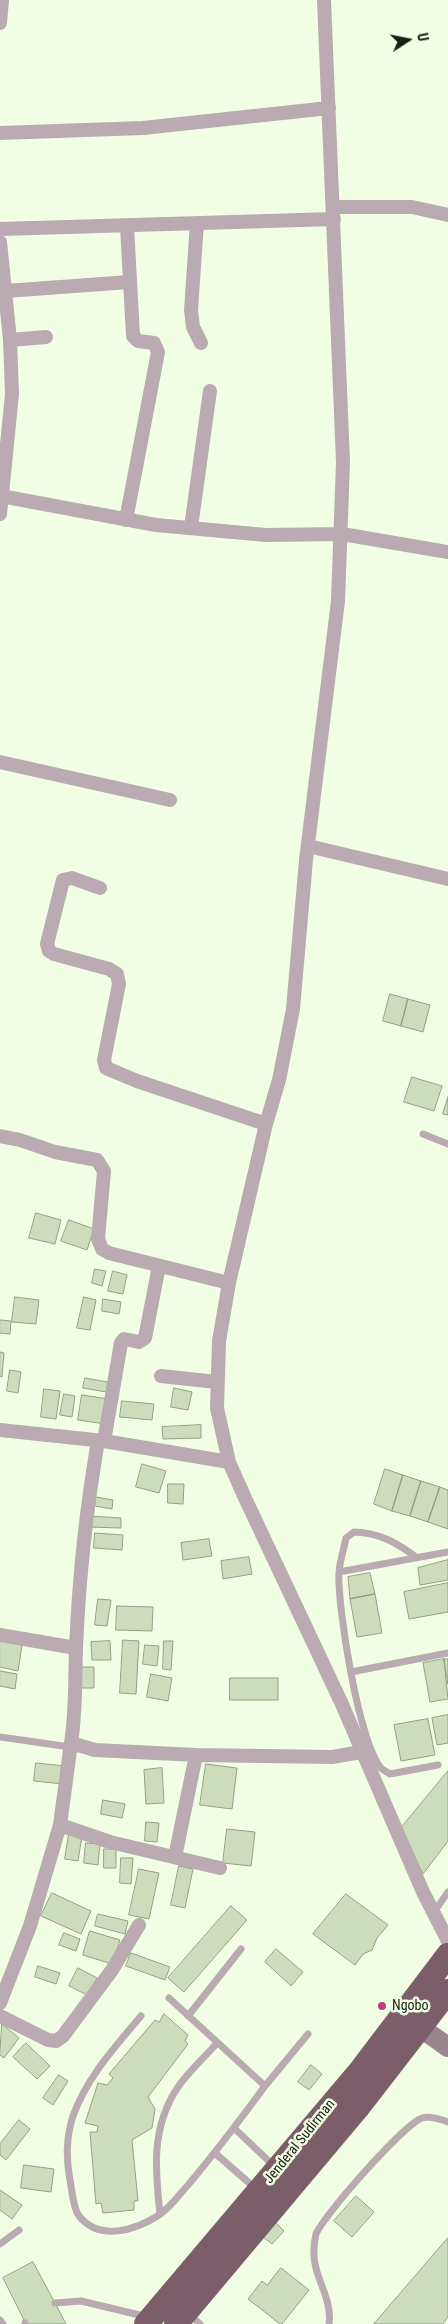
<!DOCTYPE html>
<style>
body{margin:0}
#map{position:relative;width:448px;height:2324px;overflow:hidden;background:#f1fee3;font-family:"Roboto Condensed",sans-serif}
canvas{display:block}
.north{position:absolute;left:383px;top:15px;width:50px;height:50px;-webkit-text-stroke:4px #f1fee3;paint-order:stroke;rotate:79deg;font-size:14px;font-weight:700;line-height:20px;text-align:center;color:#191e12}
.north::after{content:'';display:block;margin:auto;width:18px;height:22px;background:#191e12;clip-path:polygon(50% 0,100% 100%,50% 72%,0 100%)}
</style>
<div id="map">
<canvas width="448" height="2324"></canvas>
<div class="north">U</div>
</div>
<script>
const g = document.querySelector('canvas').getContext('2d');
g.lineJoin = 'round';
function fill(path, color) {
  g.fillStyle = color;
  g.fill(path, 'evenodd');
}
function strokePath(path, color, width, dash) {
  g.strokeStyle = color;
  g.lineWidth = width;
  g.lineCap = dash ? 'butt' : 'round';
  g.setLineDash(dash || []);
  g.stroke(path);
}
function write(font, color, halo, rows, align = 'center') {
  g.font = font + ' "Roboto Condensed",sans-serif';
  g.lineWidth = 5;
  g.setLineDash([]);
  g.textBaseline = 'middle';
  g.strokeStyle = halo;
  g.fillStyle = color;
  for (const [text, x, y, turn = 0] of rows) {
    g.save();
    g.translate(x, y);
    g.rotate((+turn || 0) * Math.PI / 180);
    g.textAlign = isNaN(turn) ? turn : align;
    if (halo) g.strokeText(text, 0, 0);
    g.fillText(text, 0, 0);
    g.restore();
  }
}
const building = new Path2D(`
 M390 994 408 999 401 1026 383 1021Z
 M408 999 430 1005 423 1032 401 1026Z
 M412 1077 442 1086 434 1111 404 1102Z
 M448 1097V1115L443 1114Z
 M36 1213 61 1220 55 1244 29 1238Z
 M69 1220 94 1229 87 1250 61 1241Z
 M95 1269 106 1271 102 1286 92 1283Z
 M113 1271 127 1275 123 1294 108 1291Z
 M15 1297 39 1300 36 1324 12 1322Z
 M84 1297 96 1300 90 1330 77 1328Z
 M103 1299 121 1302 119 1314 102 1311Z
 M0 1320 11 1321 10 1334 0 1333Z
 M0 1352 4 1353 2 1377 0 1376Z
 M10 1370 21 1372 18 1393 7 1391Z
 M85 1378 113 1383 112 1393 83 1388Z
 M174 1388 192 1392 188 1410 171 1407Z
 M44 1389 60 1391 56 1419 41 1417Z
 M64 1394 75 1396 72 1417 60 1415Z
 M82 1395 109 1399 105 1424 78 1420Z
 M122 1401 154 1404 152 1420 120 1417Z
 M201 1425V1438L163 1439 162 1427Z
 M142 1464 166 1471 159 1493 136 1487Z
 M385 1469 403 1475 392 1511 374 1504Z
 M403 1475 421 1481 410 1516 392 1511Z
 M421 1481 440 1487 428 1522 410 1516Z
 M168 1484H184L183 1504 168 1503Z
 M440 1487 448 1490V1529L428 1522Z
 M96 1497 113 1500 112 1509 95 1506Z
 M90 1516 121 1518V1528L89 1527Z
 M95 1533 123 1535 122 1550 94 1548Z
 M209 1539 212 1556 183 1560 181 1543Z
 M249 1557 252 1574 223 1579 221 1561Z
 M448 1560V1580L420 1585 418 1568Z
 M370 1573 375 1594 350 1599 348 1577Z
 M448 1583V1612L409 1619 404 1592Z
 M375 1594 382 1633 357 1637 350 1599Z
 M98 1599 111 1600 107 1626 95 1625Z
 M117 1606 153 1607 152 1631 116 1630Z
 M123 1640 139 1641 136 1694 120 1693Z
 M0 1641 22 1645 18 1671 0 1667Z
 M110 1641 111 1660H92L91 1642Z
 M164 1641H173L171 1670 163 1669Z
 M145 1645 159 1646 157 1666 143 1664Z
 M444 1659H448V1684Z
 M444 1659 448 1699 430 1702 423 1663Z
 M81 1667H94V1688H81Z
 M0 1671 17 1674 15 1689 0 1686Z
 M151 1674 172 1678 168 1701 147 1697Z
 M230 1678H278V1700H230Z
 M448 1715V1743L437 1745 432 1718Z
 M428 1719 435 1755 401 1761 394 1725Z
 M36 1763 65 1766 63 1784 34 1781Z
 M206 1764 237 1768 232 1809 200 1805Z
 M162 1768 164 1803 146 1804 144 1770Z
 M448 1771V1841L423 1874 401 1828Z
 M103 1800 125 1804 122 1818 101 1814Z
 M146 1822 159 1823 157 1842 145 1841Z
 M227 1829 255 1832 251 1866 223 1863Z
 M69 1834 82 1836 78 1861 65 1859Z
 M86 1843 100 1844 98 1865 84 1863Z
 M104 1849H116V1868H104Z
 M121 1858H133L131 1884 120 1883Z
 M179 1866 193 1869 185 1908 171 1905Z
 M139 1869 159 1873 149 1919 129 1915Z
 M52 1893 91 1911 81 1934 41 1916Z
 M346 1894 388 1925 377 1938 372 1950 363 1954 355 1965 313 1934Z
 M231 1906 247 1920 184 1992 168 1978Z
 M98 1914 128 1921 125 1934 95 1926Z
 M90 1931 120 1940 112 1964 83 1955Z
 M64 1933 80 1939 76 1951 59 1945Z
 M276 1949 303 1972 291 1986 265 1962Z
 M131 1953 170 1967 165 1980 126 1966Z
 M38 1966 60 1973 56 1984 35 1977Z
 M78 1968 97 1978 87 1995 69 1986Z
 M164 2014 188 2035 185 2041 188 2044 148 2097 155 2109 152 2128 132 2140 138 2201H134V2210L103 2213 101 2203 96 2204 90 2132H97L98 2126 85 2123 98 2083 107 2085 113 2078 109 2074 155 2020 159 2022Z
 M2 2024 19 2038 4 2058 0 2055Z
 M26 2043 50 2066 37 2079 13 2057Z
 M311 2065 322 2074 309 2090 298 2082Z
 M59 2075 68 2081 53 2105 43 2098Z
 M19 2120 30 2129 6 2160 0 2155V2144Z
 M24 2165 54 2169 51 2192 21 2188Z
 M0 2190 22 2205 12 2219 0 2210Z
 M356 2196 374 2212 352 2237 334 2221Z
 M276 2223 284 2231 272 2244 263 2237Z
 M448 2238V2317L443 2324H374Z
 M33 2262 55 2303 66 2324H26L3 2278Z
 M281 2268 309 2290 282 2324H280L248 2299 262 2281 267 2285Z`);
const service = new Path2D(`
 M423 1134 448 1144
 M416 1557C396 1542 379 1533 354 1532L346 1538C344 1549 340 1560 339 1572 337 1606 359 1743 381 1768 383 1770 387 1772 390 1774L438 1765
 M339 1572 448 1552
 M351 1672 448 1653
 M0 1737 70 1747
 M434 1912 448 1892
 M141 2016C115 2047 87 2077 73 2116 66 2138 66 2157 70 2180 72 2190 73 2208 79 2216 100 2242 136 2230 159 2215 170 2208 179 2195 188 2185 215 2153 240 2120 265 2086L169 1998
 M188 2016 241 1949
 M265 2086 308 2034
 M234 2128 274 2166
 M215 2153 256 2189
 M160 2214C155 2169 151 2127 178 2087 189 2071 204 2058 217 2043
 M0 2244 19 2230
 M55 2303 81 2301 148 2317
 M188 2313 200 2324
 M0 2320 3 2324
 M25 2324V2323
 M329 2324C333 2298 312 2275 314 2250 314 2245 315 2238 316 2234 324 2215 403 2125 422 2118 429 2116 441 2119 448 2122`);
const minor = new Path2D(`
 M324 0 343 462 338 601 306 860 293 1009 279 1080 266 1124 229 1283 219 1341 217 1408 229 1462 245 1498 341 1702 423 1892 448 1941
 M0 23 2 0
 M0 133 143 128 329 108
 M334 207H412L448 215
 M197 223 191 310 193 327 201 343
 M0 229 334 219
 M0 242 10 340 12 394 0 514
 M6 291 129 282
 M10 340 46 337
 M1 496 156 525 266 535 342 534 448 552
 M126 520 158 352 154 343 138 341 133 336 127 226
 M191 527 210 391
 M0 762 170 800
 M308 846 448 879
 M100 888 72 878 63 880 47 944 49 951 54 954 109 969 117 974 119 984 104 1060 106 1068 137 1081 266 1124
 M0 1136 20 1140 55 1152 97 1160 104 1171 98 1239 102 1249 109 1253 229 1283
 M161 1376 217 1382
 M0 1430 104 1441 229 1462
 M98 1441C86 1510 79 1578 76 1648 75 1680 76 1712 71 1743L95 1750 196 1755 332 1757 361 1752
 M104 1441 121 1343 124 1339 139 1342 145 1338 159 1266
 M0 1635 76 1648
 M71 1743 60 1825 110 1842 220 1868
 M175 1857 196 1755
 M0 2003 30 1926 60 1825
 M0 2016 48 2040 56 2041 63 2036 112 1970 139 1925`);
const secondary = new Path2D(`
 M421 2028 448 2047`);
const trunk = new Path2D(`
 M146 2324 360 2071 448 1955
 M176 2324 360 2105 448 1991`);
const markers = [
 [382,2006,5,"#c13e85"]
];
const poiNames = [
 ["Ngobo",392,2006]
];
const streetNames = [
 ["Jenderal Sudirman",300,2142,-51]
];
fill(building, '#cdddbc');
strokePath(building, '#93a182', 1);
strokePath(service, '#baaab1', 7);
strokePath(minor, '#baaab1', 14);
strokePath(secondary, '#9c848e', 20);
strokePath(trunk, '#7c5e6a', 24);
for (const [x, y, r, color] of markers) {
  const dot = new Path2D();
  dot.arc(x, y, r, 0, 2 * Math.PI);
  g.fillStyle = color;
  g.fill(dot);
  strokePath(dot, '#f1fee3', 2);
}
write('14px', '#191e12', '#f1fee3', poiNames, 'left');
write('14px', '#191e12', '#f1fee3', streetNames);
</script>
